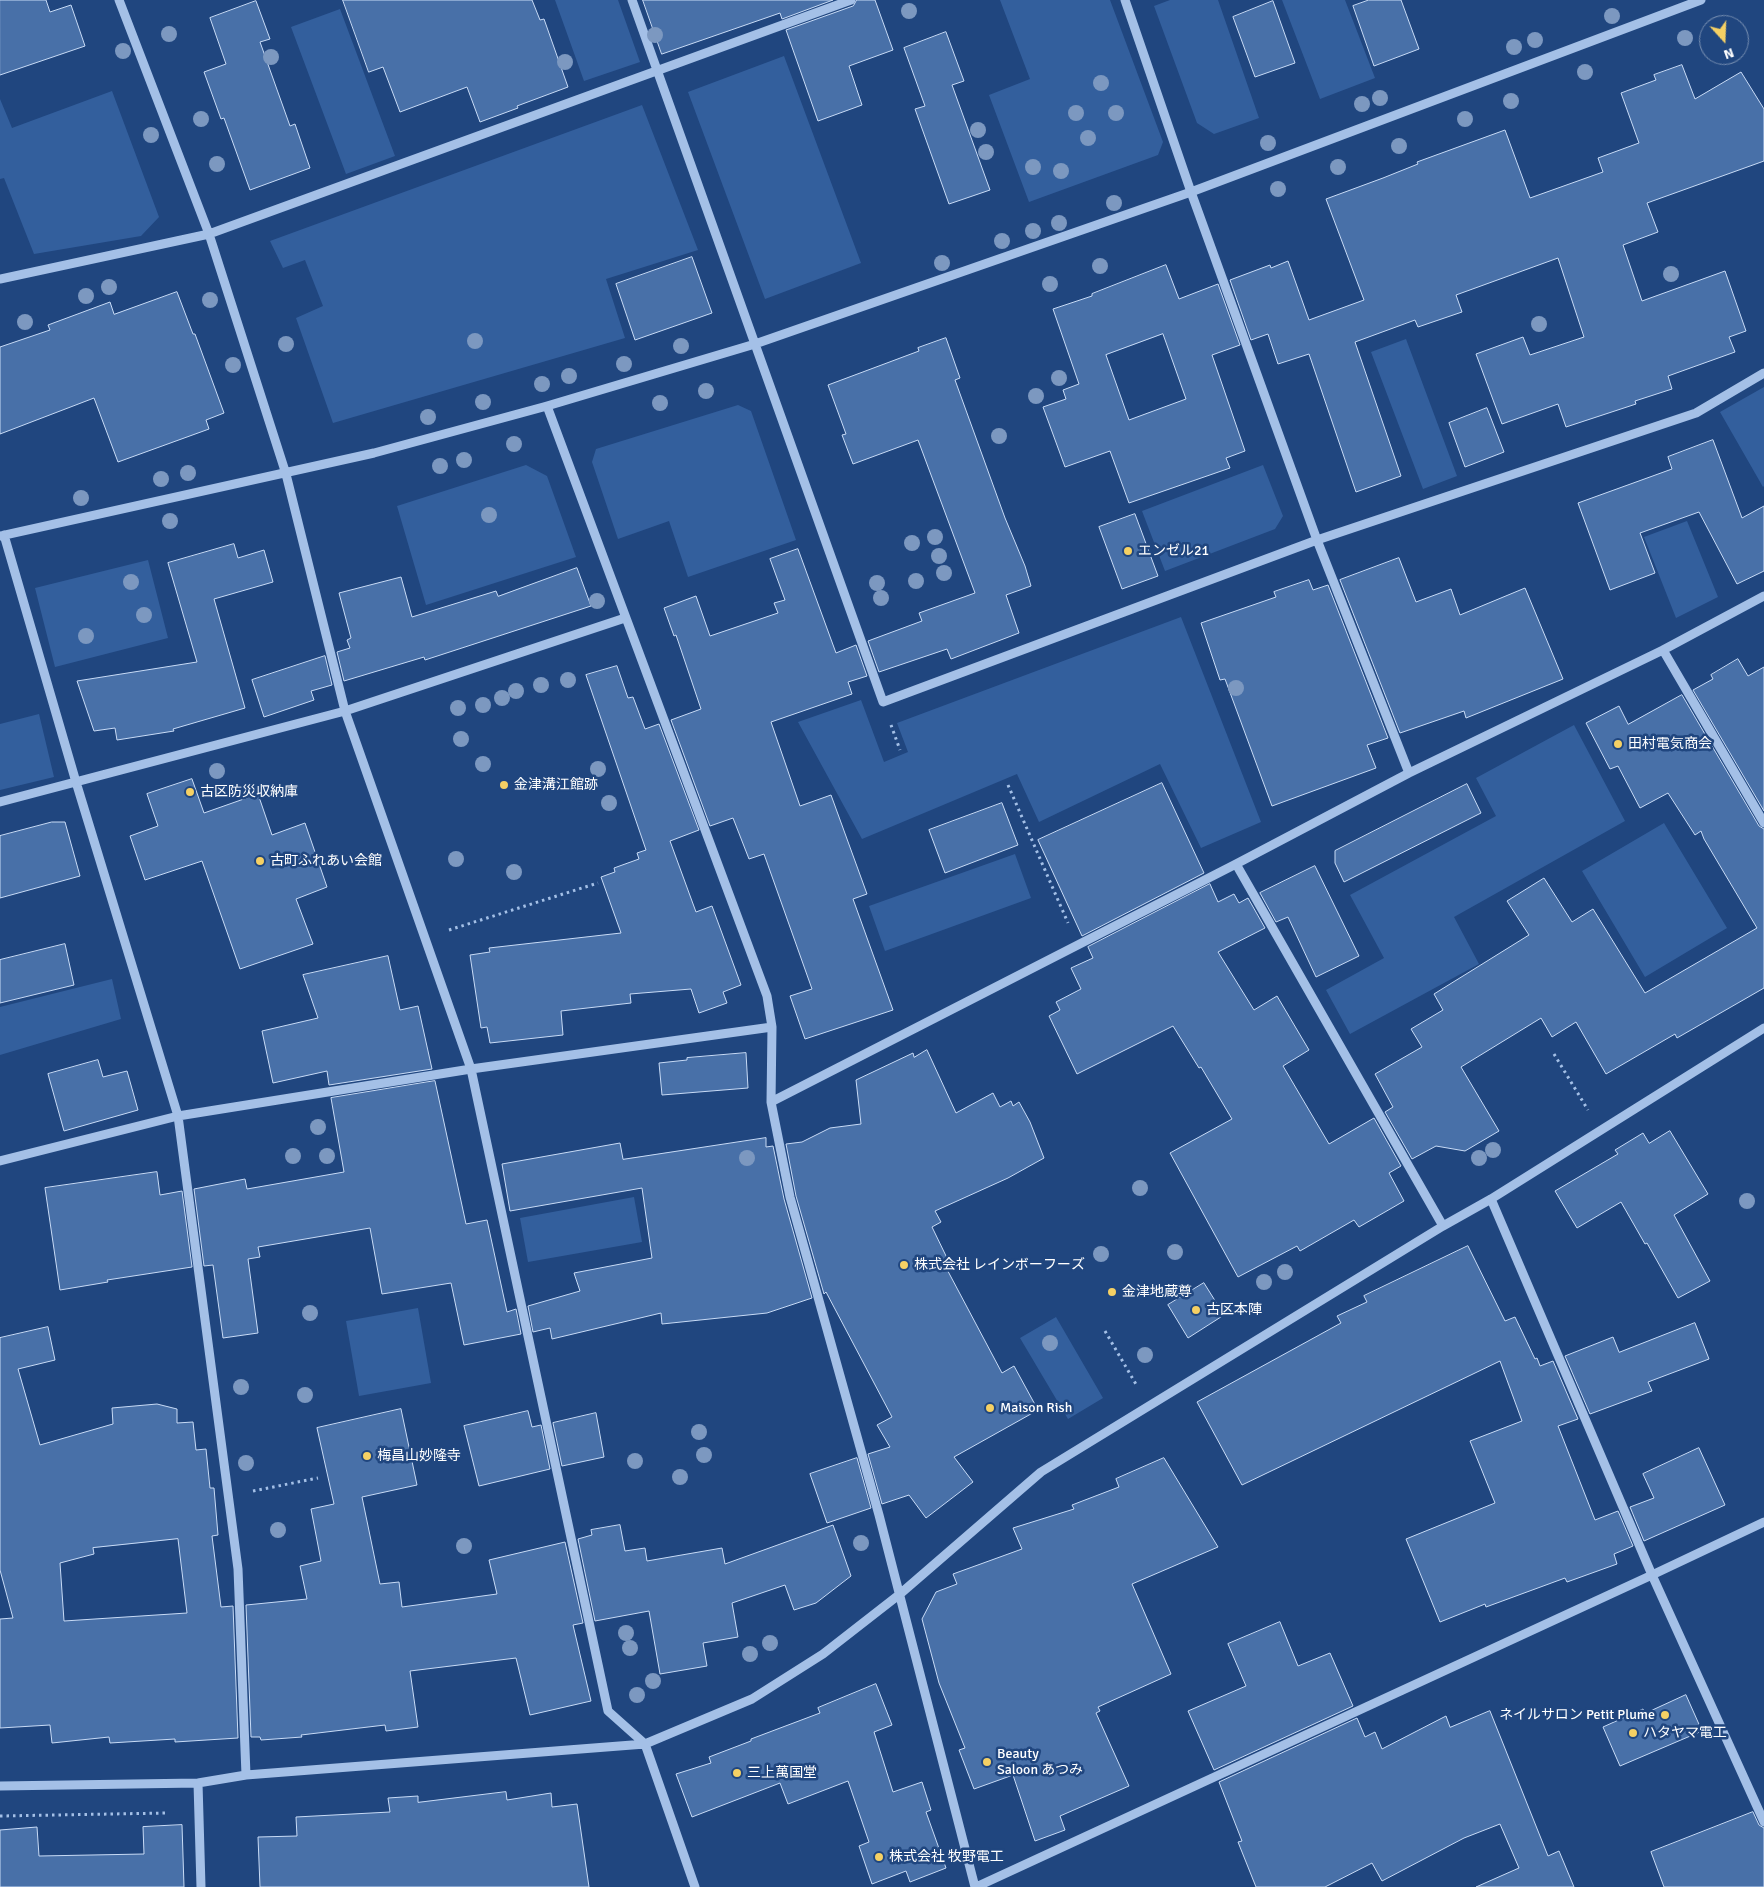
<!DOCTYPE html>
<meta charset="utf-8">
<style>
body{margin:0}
#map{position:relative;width:1764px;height:1887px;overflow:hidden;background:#20467f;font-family:Signika,sans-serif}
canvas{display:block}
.north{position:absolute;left:1699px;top:15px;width:50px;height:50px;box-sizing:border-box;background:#20467f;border:1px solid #7990b2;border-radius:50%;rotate:160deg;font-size:14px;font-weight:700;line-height:20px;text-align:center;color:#fff}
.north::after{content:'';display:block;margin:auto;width:18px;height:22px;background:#f5d064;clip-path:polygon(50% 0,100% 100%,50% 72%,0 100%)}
</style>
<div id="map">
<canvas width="1764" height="1887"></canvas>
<div class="north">N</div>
</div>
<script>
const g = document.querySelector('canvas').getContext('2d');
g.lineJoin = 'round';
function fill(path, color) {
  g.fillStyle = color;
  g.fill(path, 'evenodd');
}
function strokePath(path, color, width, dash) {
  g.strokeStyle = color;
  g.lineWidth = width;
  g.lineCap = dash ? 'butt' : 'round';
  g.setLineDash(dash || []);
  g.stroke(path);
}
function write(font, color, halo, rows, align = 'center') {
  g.font = font + ' Signika,"Noto Sans JP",sans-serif';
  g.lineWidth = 5;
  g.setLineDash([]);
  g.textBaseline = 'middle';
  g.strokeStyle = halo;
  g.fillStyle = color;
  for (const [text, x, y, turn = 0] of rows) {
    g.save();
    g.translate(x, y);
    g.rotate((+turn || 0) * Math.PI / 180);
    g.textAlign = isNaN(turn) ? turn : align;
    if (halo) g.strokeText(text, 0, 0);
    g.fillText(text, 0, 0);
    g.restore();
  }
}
const green = new Path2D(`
 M555 0H618L640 62 584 81Z
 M1000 0H1110L1163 142 1158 155 1029 202 989 95 1030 79Z
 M1170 0H1218L1259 118 1214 134 1197 123 1154 6Z
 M1282 0H1345L1375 78 1320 99Z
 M340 9 395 156 346 174 291 27Z
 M784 56 861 263 765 299 688 92Z
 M112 91 159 217 141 236 34 254 4 178 0 179V99L12 128Z
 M642 105 698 250 606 279 625 338 333 423 296 318 323 306 305 260 283 268 270 241Z
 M1406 339 1457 476 1423 489 1371 352Z
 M1764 387V486L1763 487 1720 412Z
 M738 405 751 411 796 540 688 577 669 521 618 539 592 462 596 449Z
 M526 465 547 476 576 557 426 605 397 506Z
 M1263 465 1283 516 1275 529 1165 571 1142 511Z
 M1687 521 1718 597 1676 618 1644 537Z
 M148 560 168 638 55 667 35 588Z
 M1181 617 1261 822 1201 848 1160 764 1039 822 1017 774 862 839 798 722 861 700 884 762 908 752 897 723Z
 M39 714 54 777 0 790V724Z
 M1574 725 1625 821 1454 917 1479 964 1350 1034 1326 990 1384 958 1350 895 1496 816 1476 778Z
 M1664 823 1727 928 1645 977 1582 871Z
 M1015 854 1031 898 885 951 869 906Z
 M112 979 121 1019 0 1055V1007Z
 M634 1197 642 1242 528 1262 520 1218Z
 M418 1308 431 1383 359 1396 346 1321Z
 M1056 1317 1103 1398 1068 1419 1020 1338Z`);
const building = new Path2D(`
 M0 0H46L50 12 71 5 85 46 0 75Z
 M343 0H532L540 20 544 19 568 87 517 106 518 108 480 122 467 87 400 112 383 67 369 72Z
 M643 0H833L782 19 780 13 662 54Z
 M857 0H875L893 50 849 66 862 105 818 121 786 30 853 6Z
 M1369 0H1401L1419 49 1374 66 1353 6Z
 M256 1 270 39 260 42 290 126 295 124 310 168 250 190 224 118 221 119 204 72 226 64 210 18Z
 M1273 1 1295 63 1255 77 1233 17Z
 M946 32 964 81 952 85 990 190 949 204 915 109 925 106 904 48Z
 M1682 65 1695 99 1741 72 1764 109V161L1647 203 1658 232 1623 245 1642 301 1725 271 1746 331 1729 337 1735 352 1668 376 1672 389 1635 401 1636 404 1566 427 1558 404 1502 424 1476 354 1523 337 1530 355 1584 337 1558 258 1456 295 1462 312 1418 327 1415 320 1355 342 1401 476 1356 492 1309 354 1278 364 1268 334 1251 340 1230 280 1270 265 1271 268 1288 261 1309 320 1364 300 1326 199 1383 178 1418 164 1417 162 1505 130 1530 198 1603 172 1598 158 1639 143 1621 93 1656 80 1654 75Z
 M692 257 712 313 635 340 616 284Z
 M1166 265 1179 299 1218 284 1240 345 1212 355 1245 451 1226 458 1230 468 1129 503 1110 451 1065 467 1043 407 1066 399 1063 390 1079 384 1053 309 1092 296V294ZM1163 334 1186 399 1129 420 1106 355Z
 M177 292 193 334H195L224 413 206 420 209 429 118 462 94 398 0 434V347L50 330 48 325 110 302 114 314Z
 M946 338 960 378 955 380 1005 518 1025 566 1031 586 1006 595 1019 633 951 659 947 649 879 672 868 641 922 621 919 613 975 593 918 440 853 464 842 435 846 434 828 385 919 351 918 348Z
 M1487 408 1504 452 1465 467 1449 423Z
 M1713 440 1742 518 1764 506V571L1737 584 1699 512 1640 533 1655 573 1610 590 1578 503 1672 469 1668 457Z
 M1135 514 1158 576 1122 589 1099 527Z
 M234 544 238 558 264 550 273 582 214 599 245 708 173 729 174 731 117 740 115 728 94 731 77 681 197 662 168 563Z
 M798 549 836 653 856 645 867 676 848 682 852 694 771 722 800 806 831 795 867 894 853 899 893 1010 805 1039 790 996 812 989 764 854 749 859 733 818 710 826 671 720 701 709 676 635 674 636 664 608 696 596 710 636 778 613 774 603 785 600 770 559Z
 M1399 558 1416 602 1451 589 1460 615 1525 588 1563 679 1466 718 1464 711 1400 733 1340 580Z
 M577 568 591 606 425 660 424 657 344 681 337 652 350 648 347 640 351 638 339 593 401 577 412 617 496 591 498 596Z
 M1309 580 1313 590 1328 585 1388 738 1367 745 1376 768 1272 806 1225 679 1220 680 1201 623 1276 597 1274 592Z
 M325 656 332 685 311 691 314 700 264 717 252 680Z
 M1738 659 1748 676 1764 667V811L1693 690 1713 679 1711 675Z
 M617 666 628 698 633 697 645 729 659 724 699 830 670 841 696 912 712 906 741 985 723 992 727 1003 699 1013 691 989 630 994 631 1003 561 1011 563 1035 490 1043 487 1027 481 1028 470 955 490 952 489 948 621 933 601 877 615 872 614 868 639 859 637 853 646 850 586 675Z
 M1682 695 1759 826 1764 829V988L1677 1038 1675 1034 1606 1074 1576 1022 1552 1037 1541 1018 1461 1067 1499 1131 1465 1151 1436 1146 1412 1159 1385 1112 1393 1107 1375 1074 1422 1047 1411 1029 1443 1010 1434 994 1529 935 1507 901 1544 878 1572 922 1593 909 1645 993 1757 928 1704 839 1701 831 1695 835 1668 793 1640 808 1618 766 1610 769 1586 723 1619 706 1628 724Z
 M192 779 204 813 258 794 272 835 305 823 327 887 296 899 313 944 240 969 202 861 145 880 130 836 158 826 147 794Z
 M1162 783 1204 873 1082 936 1038 840Z
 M1467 784 1481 813 1344 882 1335 863V851Z
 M1002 803 1018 845 945 873 929 830Z
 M52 822H65L80 876 0 898V836Z
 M1315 866 1359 956 1316 977 1288 917 1276 922 1260 893Z
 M1210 884 1218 902 1234 894 1239 903 1248 898 1265 928 1218 952 1254 1010 1277 996 1309 1050 1283 1066 1329 1144 1374 1118 1401 1166 1389 1173 1404 1201 1359 1227 1354 1220 1300 1251 1297 1246 1238 1277 1170 1153 1232 1119 1201 1067 1199 1068 1173 1026 1077 1074 1049 1016 1060 1010 1056 1002 1081 989 1071 968 1093 958 1088 947Z
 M65 944 74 985 0 1003V960Z
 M388 956 400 1010 418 1006 432 1069 329 1085 327 1071 273 1083 262 1031 318 1018 303 975Z
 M927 1050 956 1113 993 1093 1000 1107 1011 1101 1013 1106 1019 1102 1030 1122 1044 1158 1008 1178 935 1211 941 1222 932 1227 947 1258 942 1260 1002 1373 1014 1366 1038 1410 954 1457 973 1482 926 1518 909 1495 882 1504 868 1454 890 1447 877 1425 892 1417 826 1292 824 1294 796 1196 786 1144 802 1142 830 1128 861 1124 856 1080 913 1053 914 1057Z
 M746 1053 748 1088 662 1095 659 1063 687 1060V1058Z
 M98 1060 103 1077 127 1071 138 1110 64 1131 48 1074Z
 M435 1081 466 1224 487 1220 507 1312 516 1309 521 1334 464 1345 451 1283 382 1294 370 1228 258 1247 260 1257 248 1259 258 1333 223 1338 213 1265 204 1266 194 1189 245 1179 247 1189 344 1172 331 1098Z
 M1670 1131 1708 1194 1674 1215 1710 1281 1678 1298 1647 1243 1645 1244 1621 1202 1577 1228 1555 1191 1618 1154 1615 1150 1643 1133 1649 1143Z
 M766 1138V1147L773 1146 784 1199 812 1298 767 1313 662 1324 661 1313 552 1339 550 1328 533 1332 528 1306 580 1291 574 1273 652 1258 642 1188 510 1211 502 1164 620 1143 623 1159Z
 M157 1172 160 1195 182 1191 192 1267 107 1280 108 1282 60 1290 45 1188Z
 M1468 1246 1505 1321 1515 1317 1535 1359 1537 1358 1540 1366 1553 1361 1578 1419 1558 1426 1595 1520 1618 1511 1633 1546 1614 1554 1617 1564 1567 1582 1565 1578 1486 1607 1485 1604 1440 1622 1406 1539 1495 1503 1470 1441 1522 1421 1500 1361 1242 1485 1197 1402 1341 1323 1337 1316 1367 1302 1364 1296Z
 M1204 1283 1224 1315 1188 1338 1168 1305Z
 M1695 1323 1709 1359 1648 1382 1652 1391 1590 1414 1565 1356 1613 1337 1619 1352Z
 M48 1327 55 1360 18 1369 40 1445 113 1424 112 1408 157 1404 177 1409V1423L193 1422 196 1450 206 1449 210 1488H214L218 1535 212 1536 221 1607 233 1606 238 1738 175 1742V1739L110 1743 109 1737 52 1743 50 1725 0 1728V1619L13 1618 0 1570V1338ZM178 1539 187 1613 64 1621 60 1563 94 1554 93 1548Z
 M401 1409 417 1485 362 1497 380 1584 399 1582 402 1607 497 1594 489 1560 565 1542 583 1623 573 1625 591 1701 530 1715 516 1658 410 1671 418 1727 386 1731 385 1725 301 1735 302 1737 261 1740 260 1737H251L246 1605 307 1599 300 1566 321 1561 311 1509 334 1504 317 1428Z
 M528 1411 532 1427 541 1425 550 1469 479 1486 464 1426Z
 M596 1413 604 1457 562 1466 553 1423Z
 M1699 1448 1725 1505 1644 1541 1630 1507 1654 1498 1643 1474Z
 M857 1458 871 1508 827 1523 810 1474Z
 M1164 1458 1218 1547 1132 1584 1171 1674 1098 1707 1100 1711 1096 1713 1129 1786 1060 1816 1065 1830 1035 1841 1013 1775 974 1789 959 1750 965 1748 939 1683 922 1619 936 1592 957 1584 953 1574 1022 1549 1013 1528 1074 1509 1072 1505 1119 1487 1116 1479Z
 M620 1525 625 1551 645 1548 647 1561 722 1548 725 1564 833 1525 851 1576 816 1603 794 1610 785 1585 732 1603 738 1637 703 1643 707 1666 660 1674 649 1611 595 1621 578 1539 592 1535 591 1530Z
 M1280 1622 1298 1666 1330 1653 1353 1706 1214 1770 1188 1711 1246 1686 1228 1644Z
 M876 1684 892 1725 874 1732 893 1792 922 1782 931 1810 926 1812 946 1868 910 1882 906 1871 872 1884 859 1846 869 1842 848 1781 788 1804 780 1783 692 1817 676 1774 711 1763 709 1757 751 1741V1739L820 1713 818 1708Z
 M1686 1695 1702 1731 1620 1766 1603 1727 1643 1709 1645 1713Z
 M1490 1711 1548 1856 1559 1851 1574 1887H1476L1519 1868 1500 1824 1464 1838 1382 1881 1372 1863 1325 1887H1256L1238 1842 1242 1841 1219 1782 1357 1718 1365 1737 1375 1732 1382 1749 1446 1716 1450 1727Z
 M506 1792 507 1800 551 1793 552 1807 577 1804 589 1887H260L258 1837 297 1836 296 1817 390 1812 388 1798 418 1796V1802Z
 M1753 1812 1759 1825 1764 1828V1887H1664L1651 1852Z
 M182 1825 184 1887H0V1830L37 1827 39 1856 144 1854 143 1827Z`);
const path = new Path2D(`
 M891 725 900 750
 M1008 785 1068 923
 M449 930 598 883
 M1554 1054 1588 1110
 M1105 1331 1137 1386
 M253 1491 318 1478
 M0 1816 167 1813`);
const minor = new Path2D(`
 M119 0 209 234 286 474 345 711 471 1069 608 1711 645 1744 695 1887
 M632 0 883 702 1317 540 1696 413 1764 373
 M1125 0 1191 192 1317 540 1409 773
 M0 279 209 234 851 0
 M547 406 767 996 772 1027 771 1102 790 1197 879 1515 975 1887
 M4 535 76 782 178 1116 238 1569 246 1775
 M0 536 374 453 547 406 755 344 1191 192 1701 0
 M1663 650 1764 823
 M0 802 345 711 625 618
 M1236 864 1443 1226
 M771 1102 1236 864 1409 773 1663 650 1764 596
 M0 1161 178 1116 471 1069 772 1027
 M1491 1199 1652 1575 1764 1822
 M198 1783 201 1887
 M0 1786 198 1783 246 1775 645 1744 752 1699 823 1654 900 1594 1041 1472 1443 1226 1491 1199 1764 1028
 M976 1887 1652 1575 1764 1522`);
const trees = [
 [909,11],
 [1612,16],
 [169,34],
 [655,35],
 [1685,38],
 [1535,40],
 [1514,47],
 [123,51],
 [271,57],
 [565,62],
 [1585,72],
 [1101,83],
 [1380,98],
 [1511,101],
 [1362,104],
 [1076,113],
 [1116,113],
 [201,119],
 [1465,119],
 [978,130],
 [151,135],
 [1088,138],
 [1268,143],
 [1399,146],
 [986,152],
 [217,164],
 [1033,167],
 [1338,167],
 [1061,171],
 [1278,189],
 [1114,203],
 [1059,223],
 [1033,231],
 [1002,241],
 [942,263],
 [1100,266],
 [1671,274],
 [1050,284],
 [109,287],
 [86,296],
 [210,300],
 [25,322],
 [1539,324],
 [475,341],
 [286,344],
 [681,346],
 [624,364],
 [233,365],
 [569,376],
 [1059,378],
 [542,384],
 [706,391],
 [1036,396],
 [483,402],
 [660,403],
 [428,417],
 [999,436],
 [514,444],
 [464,460],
 [440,466],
 [188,473],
 [161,479],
 [81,498],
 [489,515],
 [170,521],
 [935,537],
 [912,543],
 [939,556],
 [944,573],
 [916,581],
 [131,582],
 [877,583],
 [881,598],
 [597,601],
 [144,615],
 [86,636],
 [568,680],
 [541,685],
 [1236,688],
 [516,691],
 [502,698],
 [483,705],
 [458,708],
 [461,739],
 [483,764],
 [598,769],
 [217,771],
 [609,803],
 [456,859],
 [514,872],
 [318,1127],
 [1493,1150],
 [293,1156],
 [327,1156],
 [747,1158],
 [1479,1158],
 [1140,1188],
 [1747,1201],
 [1175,1252],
 [1101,1254],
 [1285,1272],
 [1264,1282],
 [310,1313],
 [1050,1343],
 [1145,1355],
 [241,1387],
 [305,1395],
 [699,1432],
 [704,1455],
 [635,1461],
 [246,1463],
 [680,1477],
 [278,1530],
 [861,1543],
 [464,1546],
 [626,1633],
 [770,1643],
 [630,1648],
 [750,1654],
 [653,1681],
 [637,1695]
];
const markers = [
 [1128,551,5,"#f5d064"],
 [1618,744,5,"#f5d064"],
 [504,785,5,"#f5d064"],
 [190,792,5,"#f5d064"],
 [260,861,5,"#f5d064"],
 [904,1265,5,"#f5d064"],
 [1112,1292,5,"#f5d064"],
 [1196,1310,5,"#f5d064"],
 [990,1408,5,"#f5d064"],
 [367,1456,5,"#f5d064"],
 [1665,1715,5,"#f5d064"],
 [1633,1733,5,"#f5d064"],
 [987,1762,5,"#f5d064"],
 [737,1773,5,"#f5d064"],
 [879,1857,5,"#f5d064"]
];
const poiNames = [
 ["エンゼル21",1138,551],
 ["田村電気商会",1628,744],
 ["金津溝江館跡",514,785],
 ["古区防災収納庫",200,792],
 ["古町ふれあい会館",270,861],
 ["株式会社 レインボーフーズ",914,1265],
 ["金津地蔵尊",1122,1292],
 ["古区本陣",1206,1310],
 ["Maison Rish",1000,1408],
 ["梅昌山妙隆寺",377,1456],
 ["ネイルサロン Petit Plume",1655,1715,"right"],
 ["ハタヤマ電工",1643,1733],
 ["Beauty",997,1754],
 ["Saloon あつみ",997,1770],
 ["三上萬国堂",747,1773],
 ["株式会社 牧野電工",889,1857]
];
fill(green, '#335f9d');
fill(building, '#4870a8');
strokePath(building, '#c8dbf6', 1);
strokePath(path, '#a4c0e7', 3, [2.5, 4]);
strokePath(minor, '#a4c0e7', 9);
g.fillStyle = '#7c98c0';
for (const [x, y] of trees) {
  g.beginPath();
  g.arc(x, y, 8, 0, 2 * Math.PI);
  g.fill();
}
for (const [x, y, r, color] of markers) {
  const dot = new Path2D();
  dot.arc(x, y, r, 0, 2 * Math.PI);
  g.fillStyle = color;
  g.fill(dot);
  strokePath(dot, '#20467f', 2);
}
write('14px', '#fff', '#20467f', poiNames, 'left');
</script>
